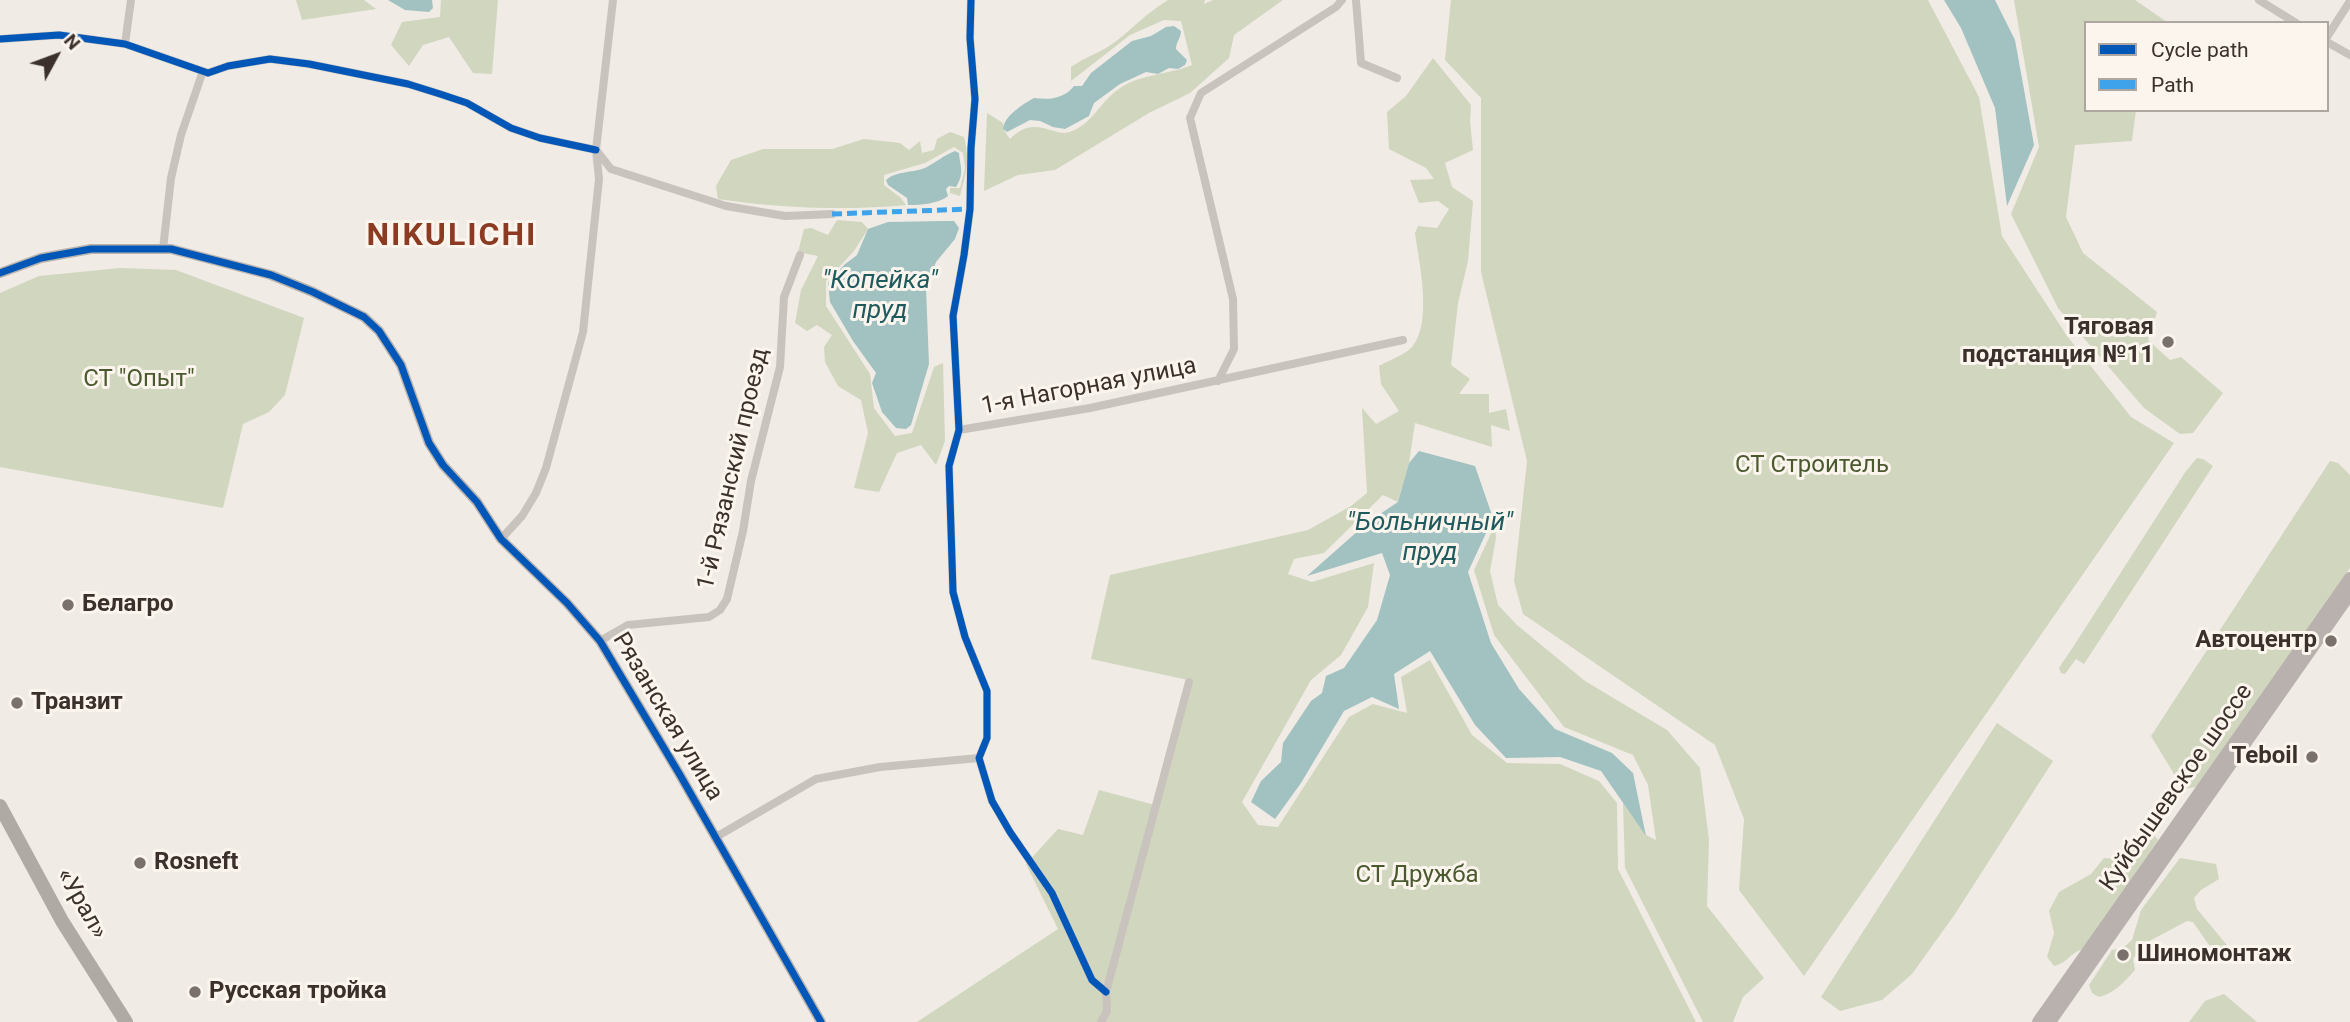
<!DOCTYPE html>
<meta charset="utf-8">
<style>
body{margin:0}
#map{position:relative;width:2350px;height:1022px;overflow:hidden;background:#f0ebe5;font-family:Roboto,sans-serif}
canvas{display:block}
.legend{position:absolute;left:2084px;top:21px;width:245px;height:91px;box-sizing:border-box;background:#fbf5ee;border:2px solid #aea6a0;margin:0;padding:9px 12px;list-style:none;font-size:21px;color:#3b302b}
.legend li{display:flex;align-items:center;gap:14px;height:35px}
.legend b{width:35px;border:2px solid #aea6a0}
.north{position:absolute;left:21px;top:21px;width:70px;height:70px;-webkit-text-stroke:5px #fbf5ee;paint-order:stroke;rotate:49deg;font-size:19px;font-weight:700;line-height:28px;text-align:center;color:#3b302b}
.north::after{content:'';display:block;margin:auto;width:24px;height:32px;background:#3b302b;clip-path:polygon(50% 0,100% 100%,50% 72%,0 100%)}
</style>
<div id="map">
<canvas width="2350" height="1022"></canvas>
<ul class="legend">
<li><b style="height:9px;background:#0057b8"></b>Cycle path</li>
<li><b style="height:9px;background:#3fa3eb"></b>Path</li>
</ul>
<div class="north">N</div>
</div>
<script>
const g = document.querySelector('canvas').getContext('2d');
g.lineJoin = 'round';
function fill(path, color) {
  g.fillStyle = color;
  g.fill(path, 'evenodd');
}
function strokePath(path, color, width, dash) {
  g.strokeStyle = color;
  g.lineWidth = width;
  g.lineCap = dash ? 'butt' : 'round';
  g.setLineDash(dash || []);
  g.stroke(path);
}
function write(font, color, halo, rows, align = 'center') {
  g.font = font + ' Roboto,sans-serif';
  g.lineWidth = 6;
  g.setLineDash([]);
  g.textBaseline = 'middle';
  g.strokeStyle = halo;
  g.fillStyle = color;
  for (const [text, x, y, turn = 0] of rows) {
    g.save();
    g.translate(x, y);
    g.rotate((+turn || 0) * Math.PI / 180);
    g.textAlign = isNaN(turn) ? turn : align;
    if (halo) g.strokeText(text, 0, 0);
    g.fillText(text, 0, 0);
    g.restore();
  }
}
const green = new Path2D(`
 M296 0H364L376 9 302 20Z
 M441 0H498L492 74 473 73 449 37 423 45 409 66 391 45 402 22 440 17Z
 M1168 0H1205L1204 4 1213 0H1283L1234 35 1229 58 1190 93 1149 113 1055 170 1018 175 984 191 987 113 1003 123V129L1010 139C1025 124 1035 125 1054 131 1057 132 1061 133 1065 133 1090 129 1099 102 1119 89 1139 74 1168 75 1192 65L1181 21 1164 20 1130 35 1071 81V67C1085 57 1102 52 1115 42 1133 28 1148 12 1168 0Z
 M1451 0H1928L1979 97 2002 236 2067 336 2131 417 2174 443 1804 976 1739 890 1744 819 1715 745 1523 614 1514 581 1527 461 1481 272V98L1445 60Z
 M2014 0H2135L2167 22 2086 23V110H2136L2132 141 2075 145 2066 217 2083 253 2157 312 2148 340 2170 360 2181 357 2223 393 2193 433 2180 434 2144 408 2058 308 2011 214 2039 147Z
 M1433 58 1471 105 1470 121 1473 150 1445 163 1452 187 1473 201 1468 261 1458 303 1451 365 1470 379 1459 394H1489V413L1506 409 1510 431 1491 425 1492 447 1415 423 1409 463 1398 502 1383 495 1324 553 1294 559 1288 574 1312 582 1374 563 1368 607 1341 655 1311 680 1242 802 1258 825 1278 827 1349 717 1373 704 1407 713 1401 677 1430 660 1472 735 1507 763 1560 764 1599 781 1617 803 1618 869 1696 1022H917L1058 929 1026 864 1058 829 1083 835 1099 790 1155 805 1188 680 1091 659 1110 575 1308 530 1351 506 1367 493 1362 408 1376 424 1399 411 1381 384 1379 366C1389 360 1405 355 1412 347 1433 322 1419 263 1415 233L1418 226 1437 228 1449 209 1438 201 1419 203 1410 180 1434 179 1426 168 1389 149 1387 112 1406 96Z
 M950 132 964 137C970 161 966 173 960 196L950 193V188H960L965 168 963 153 954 147 925 163 884 175V185L901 198 906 205C843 211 780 208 718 199L716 186 731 160 763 149H832L864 139 900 143 909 150 920 141 922 153 934 150 937 139Z
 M837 220 862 222 868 229 854 251 826 281V306L870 374 874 408 895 436 912 433 934 367 943 363 945 441 936 465 921 445 897 453 879 492 854 488 868 433 861 400 838 386 825 362 824 347 832 335 817 325 807 331 795 323 801 290 818 256 798 252 804 229 811 228 828 235Z
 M120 268 176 270 304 318 285 395 269 412 243 424 223 508 0 467V293L39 276Z
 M2197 458 2203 459 2213 466 2084 664 2076 659 2065 674 2061 673 2059 668 2075 644 2186 471Z
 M2330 461 2338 463 2350 475V568L2196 787 2183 789 2151 736Z
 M1495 525 1496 538 1490 571 1498 605 1517 625 1585 681 1667 730 1700 768 1709 840 1707 906 1764 978 1743 997 1733 1022H1703L1625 868 1623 803 1646 835 1656 840 1648 785 1633 755 1564 727 1494 635 1474 570Z
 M1997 723 2053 761 1955 914 1912 974 1882 1000 1840 1011 1821 997Z
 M2153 834 2158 840 2084 949C2068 953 2070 962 2054 966L2047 957 2054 933 2049 911 2059 892 2091 874 2104 858C2127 861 2130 851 2144 835Z
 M2180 858 2216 864 2219 879 2201 890 2194 898 2197 909 2231 950 2229 952 2209 945 2193 922 2187 921 2142 945 2133 959 2135 970C2124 982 2115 993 2099 997L2092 993 2089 985 2112 950 2123 948 2132 940 2141 910Z
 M2224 994 2257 1022H2189L2205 1001Z`);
const water = new Path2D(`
 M388 0H432L433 8 429 12 405 10Z
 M1944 0H1995L2015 40 2034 145 2007 206 1995 108 1961 28Z
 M1174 26 1181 31C1181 38 1176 42 1176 49L1187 60 1185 65 1178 69 1169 68 1158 74 1146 72 1120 84 1094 103 1089 116 1065 129 1053 127 1040 121 1030 120 1007 132 1003 129C1004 116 1023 104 1034 98 1049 100 1064 99 1074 86H1082L1091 73 1132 41 1151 36 1166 27Z
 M955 151 959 153C960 167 965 173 956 187L949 186 946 189 948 196C938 204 921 205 908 205L907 198 888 185 886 180C896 171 912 173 925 168 935 163 944 155 955 151Z
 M943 221H954L959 228 955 239 936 262 926 288 929 364 911 425 906 429 896 428 882 412 872 383 876 373 853 341 830 302 828 283 844 265 857 255 868 229 888 222Z
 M1419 451 1475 466 1493 518 1468 572 1491 643 1519 689 1555 729 1612 753 1633 773 1646 836 1601 771 1560 757 1506 758 1475 725 1430 651 1394 674 1399 709 1372 697 1344 711 1301 783 1275 819 1251 802 1261 781 1281 762 1283 743 1311 701 1322 693 1326 676 1344 668 1377 620 1390 575 1382 553 1307 576 1368 522 1398 502 1409 463Z`);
const street = new Path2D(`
 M971 0 970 38 975 99 971 148 970 209 964 255 953 316 959 430 949 466 953 592 965 637 987 691V738L979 758 992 801 1010 832 1052 893 1092 980 1106 992
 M1356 0 1361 63 1397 78
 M2259 0 2296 23
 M2327 37 2350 1
 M0 39 59 35 125 44 208 73 228 66 270 59 309 64 408 84 440 94 467 103 511 128 540 138 596 150
 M2327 42 2350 55
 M125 44 131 0
 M596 150 611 169 726 206 785 216 832 214
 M163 249 171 178 181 135 203 71
 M1218 381 1234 349 1233 299 1190 118 1201 93 1336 7 1342 0
 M959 430 1090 408 1403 340
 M501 539 522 516 536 493 546 468 583 332 599 179 596 150 613 0
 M600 641 628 625 709 617 720 610 727 599 743 531 751 481 780 367 784 297 800 255
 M716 837 816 779 880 767 979 758
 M1101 1022 1107 1011 1106 992 1189 682`);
const secondary = new Path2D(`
 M0 273 41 258 91 249H171L271 275 313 292 364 317 379 331 401 365 429 443 443 465 477 502 501 539 567 603 600 641 680 775 821 1022`);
const primary = new Path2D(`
 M2038 1022 2350 578
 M2050 1022 2350 594`);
const highway = new Path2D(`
 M0 806 62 921 126 1022`);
const quiet = new Path2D(`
 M832 214 970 209`);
const cycleway = new Path2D(`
 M971 0 970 38 975 99 971 148 970 209 964 255 953 316 959 430 949 466 953 592 965 637 987 691V738L979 758 992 801 1010 832 1052 893 1092 980 1106 992
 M0 39 59 35 125 44 208 73 228 66 270 59 309 64 408 84 440 94 467 103 511 128 540 138 596 150
 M0 273 41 258 91 249H171L271 275 313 292 364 317 379 331 401 365 429 443 443 465 477 502 501 539 567 603 600 641 680 775 821 1022`);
const markers = [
 [2168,342,7,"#7a716c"],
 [68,605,7,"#7a716c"],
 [2331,641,7,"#7a716c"],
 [17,703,7,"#7a716c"],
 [2312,757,7,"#7a716c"],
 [140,863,7,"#7a716c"],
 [2123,955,7,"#7a716c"],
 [195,992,7,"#7a716c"]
];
const poiNames = [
 ["Тяговая",2154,328,"right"],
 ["подстанция №11",2154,356,"right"],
 ["Белагро",82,605],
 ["Автоцентр",2317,641,"right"],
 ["Транзит",31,703],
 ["Teboil",2298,757,"right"],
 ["Rosneft",154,863],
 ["Шиномонтаж",2137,955],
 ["Русская тройка",209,992]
];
const parkNames = [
 ["СТ \"Опыт\"",139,380],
 ["СТ Строитель",1812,466],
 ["СТ Дружба",1417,876]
];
const streetNames = [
 ["1-я Нагорная улица",1089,387,-11],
 ["1-й Рязанский проезд",734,469,-77],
 ["Рязанская улица",667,717,59],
 ["Куйбышевское шоссе",2177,788,-55],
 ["«Урал»",81,904,60]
];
const waterNames = [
 ["\"Копейка\"",880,281],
 ["пруд",880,311],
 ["\"Больничный\"",1430,523],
 ["пруд",1430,553]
];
const districtNames = [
 ["NIKULICHI",452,237]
];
fill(green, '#d1d6bf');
fill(water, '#a1c2c1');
strokePath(street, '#c9c3be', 8);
strokePath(secondary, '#bab3ae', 10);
strokePath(primary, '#b8b1ad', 12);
strokePath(highway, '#afaaa4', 14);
strokePath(quiet, '#3fa3eb', 5, [10, 5]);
strokePath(cycleway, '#0057b8', 7);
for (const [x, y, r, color] of markers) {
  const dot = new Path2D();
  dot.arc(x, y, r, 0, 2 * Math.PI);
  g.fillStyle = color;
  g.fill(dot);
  strokePath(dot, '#fbf5ee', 2.5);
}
write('bold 24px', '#3b302b', '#fbf5ee', poiNames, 'left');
write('24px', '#4a5a2e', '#fbf5ee', parkNames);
write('24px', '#3b302b', '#fbf5ee', streetNames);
write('italic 26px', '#1f5a5e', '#fbf5ee', waterNames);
g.letterSpacing = '2px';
write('bold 32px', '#8c3b22', '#fbf5ee', districtNames);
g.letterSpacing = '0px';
</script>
